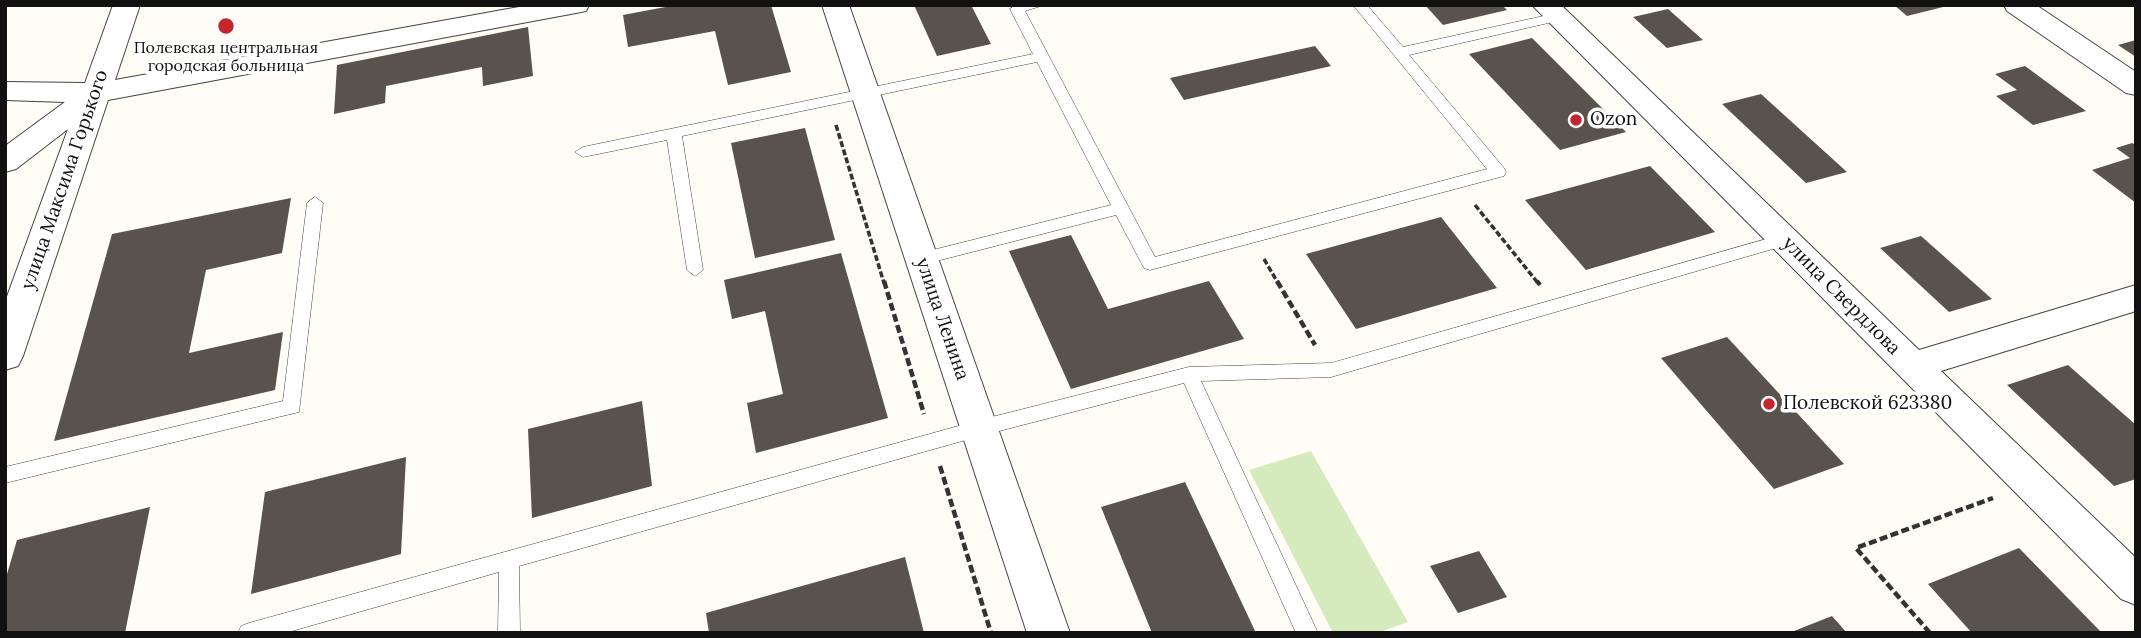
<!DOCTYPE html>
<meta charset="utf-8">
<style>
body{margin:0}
#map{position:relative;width:2141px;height:638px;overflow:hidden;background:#fffdf5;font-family:Lora,serif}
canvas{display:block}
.frame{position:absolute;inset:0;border:7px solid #111;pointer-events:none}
</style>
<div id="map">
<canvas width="2141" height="638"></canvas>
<div class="frame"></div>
</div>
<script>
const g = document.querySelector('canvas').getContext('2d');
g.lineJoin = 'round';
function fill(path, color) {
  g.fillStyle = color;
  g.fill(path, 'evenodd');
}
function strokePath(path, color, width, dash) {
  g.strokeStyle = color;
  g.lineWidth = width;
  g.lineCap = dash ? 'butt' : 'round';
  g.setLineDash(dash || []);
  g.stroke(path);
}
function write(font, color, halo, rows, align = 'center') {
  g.font = font + ' Lora,serif';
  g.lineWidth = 7;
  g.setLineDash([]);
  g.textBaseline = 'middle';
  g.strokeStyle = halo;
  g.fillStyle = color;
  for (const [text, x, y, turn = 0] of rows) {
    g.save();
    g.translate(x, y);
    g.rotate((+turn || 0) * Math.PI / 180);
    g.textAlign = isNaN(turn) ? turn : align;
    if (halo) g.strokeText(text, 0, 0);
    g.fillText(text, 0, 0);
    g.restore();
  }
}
const green = new Path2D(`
 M1311 451 1408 622 1377 633H1333L1249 470Z`);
const building = new Path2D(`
 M676 5H771L791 72 728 85 715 31 628 47 623 15Z
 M914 5H971L991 44 937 56Z
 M1425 5H1502L1507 10 1443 25Z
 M1894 5H1940L1943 7 1907 16Z
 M1668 9 1703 40 1667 48 1633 17Z
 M528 27 533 76 483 86 482 67 386 86 385 103 334 114 337 65Z
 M1532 38 1626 132 1560 150 1469 54Z
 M2136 40V57L2118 45Z
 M1315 46 1331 66 1184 100 1170 78Z
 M2025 66 2086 111 2033 125 1996 96 2017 90 1995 74Z
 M1761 94 1847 172 1806 183 1722 104Z
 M805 128 835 240 755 258 731 143Z
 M2132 143 2136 145V203L2092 170 2130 158 2116 148Z
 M1650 166 1715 232 1586 270 1525 200Z
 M291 198 282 253 206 270 189 353 283 332 275 390 54 441 112 234Z
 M1441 217 1497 288 1356 329 1306 254Z
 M1071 235 1108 309 1209 281 1244 339 1071 389 1009 251Z
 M1921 236 1992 299 1949 312 1880 248Z
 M841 253 888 418 756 453 747 403 783 394 765 311 732 319 724 280Z
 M1727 337 1844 464 1774 489 1661 358Z
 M2068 365 2136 425V479L2114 486 2007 385Z
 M642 401 652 486 532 518 528 429Z
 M406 457 401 554 251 594 265 492Z
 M1185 482 1256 633H1152L1101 507Z
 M150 507 125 633H5V581L17 540Z
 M2019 548 2102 633H1972L1928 584Z
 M1479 551 1507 597 1458 613 1430 566Z
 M905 557 924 633H709L706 613Z
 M1832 616 1847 633H1789Z`);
const pathFar1 = new Path2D(`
 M836 125 884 283
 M1475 205 1538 283
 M1264 259 1278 283`);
const path = new Path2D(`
 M884 281 924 414
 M1277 281 1315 345
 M1537 281 1540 285
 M940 466 991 633
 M1930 633 1856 548 1993 498`);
const service = new Path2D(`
 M1016 5H1044L1025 11 1155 257 1487 169 1353 5H1367L1403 47 1557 13 1564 17 1557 21 1409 55 1504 168 1506 172 1504 176 1150 270 1144 268 1116 215 921 265 913 259 921 253 1111 205 1037 62 682 136 703 270 695 276 687 270 667 140 583 157 575 152 583 147 1033 54 1010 9Z
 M315 197 323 203 299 412 5 483V467L283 401 307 203Z
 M1784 234 1790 236 1792 240 1790 244 1331 377 1201 381 1318 633H1296L1184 383 980 436 519 566 520 633H498L499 572 285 633H238L241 626 249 623 980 420 1189 367 1331 363Z`);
const minor = new Path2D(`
 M113 5H140L115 80 530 5H589L586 11 576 13 108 100 23 356 18 366 5 370V302L68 129 16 169 5 172V146L65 102 5 100V82L85 83Z
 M822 5H849L1070 633H1027Z
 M1532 5H1561L1919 350 2136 285V311L1941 371 2136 558V605L2121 599Z
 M2004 5H2036L2136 72V95L2126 93 2007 11Z`);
const markers = [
 [226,26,9,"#c4262e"],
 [1576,120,7,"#c4262e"],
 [1769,404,7,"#c4262e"]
];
const farPoinames = [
 ["Полевская центральная",226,48],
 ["городская больница",226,66]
];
const poiNames = [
 ["Ozon",1590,120],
 ["Полевской 623380",1783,404]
];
const streetNames = [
 ["улица Максима Горького",65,180,-71],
 ["улица Свердлова",1841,296,45],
 ["улица Ленина",942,319,71]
];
fill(green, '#d5ebbd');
fill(building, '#5a524d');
strokePath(service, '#444', 1);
strokePath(minor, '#444', 2);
strokePath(pathFar1, '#333', 3.5, [6, 2.5]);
strokePath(path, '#333', 4.5, [8, 3.5]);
fill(service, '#fff');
fill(minor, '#fff');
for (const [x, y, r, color] of markers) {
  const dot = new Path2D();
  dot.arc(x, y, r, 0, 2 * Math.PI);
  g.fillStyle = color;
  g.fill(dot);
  strokePath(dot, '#fff', 2.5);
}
write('16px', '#111', '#fff', farPoinames);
write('19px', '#111', '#fff', poiNames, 'left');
write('19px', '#111', '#fff', streetNames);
</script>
